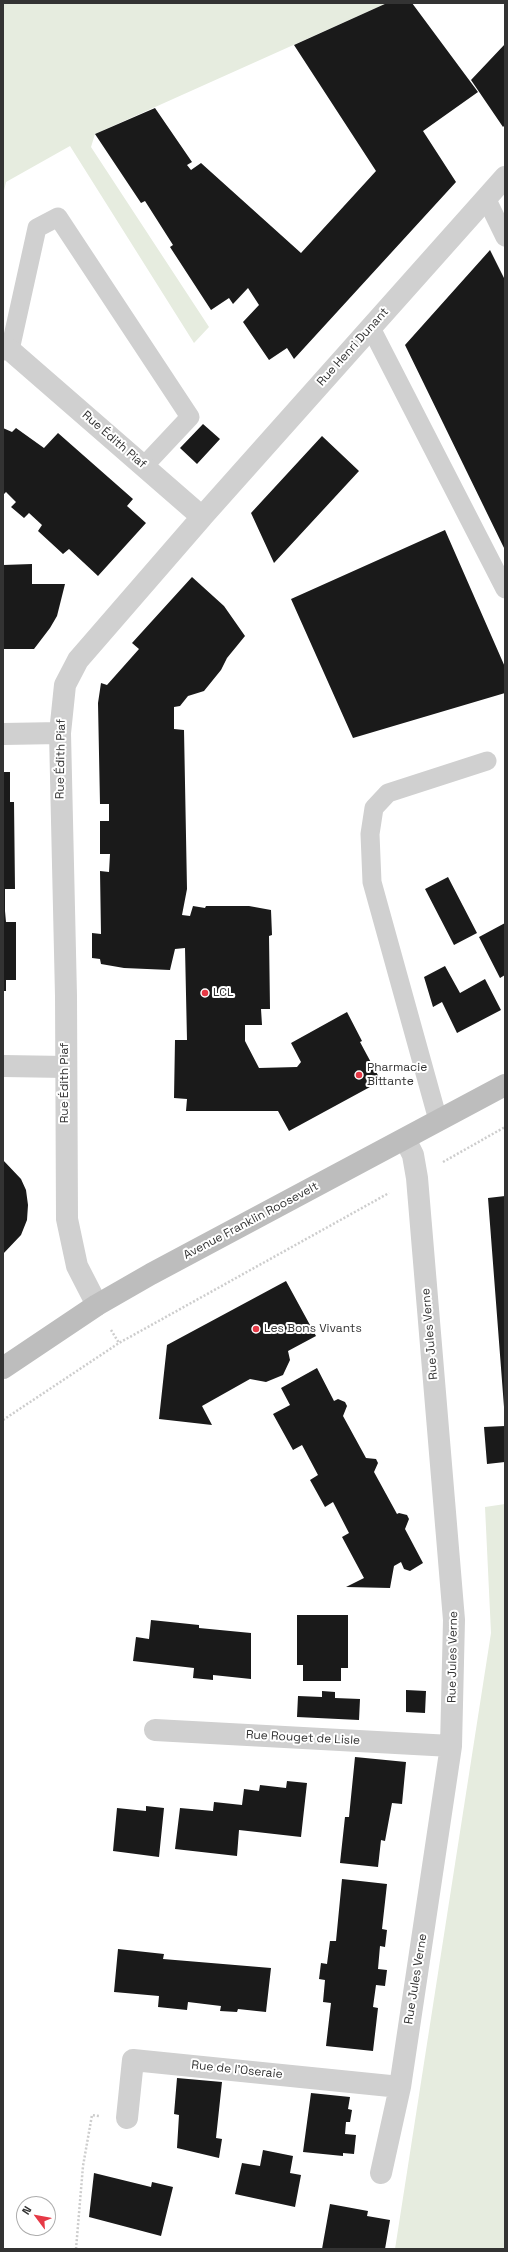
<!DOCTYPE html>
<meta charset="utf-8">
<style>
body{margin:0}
#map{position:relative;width:508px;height:2252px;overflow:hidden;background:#fff;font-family:"Space Grotesk",sans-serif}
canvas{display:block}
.frame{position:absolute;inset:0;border:4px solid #333;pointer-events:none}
.north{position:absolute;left:16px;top:2196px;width:40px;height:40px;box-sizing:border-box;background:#fff;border:1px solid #adadad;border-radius:50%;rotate:302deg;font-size:11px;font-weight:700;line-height:16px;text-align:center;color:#333}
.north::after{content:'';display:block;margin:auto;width:14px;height:18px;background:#e63946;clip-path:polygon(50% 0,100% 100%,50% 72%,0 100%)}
</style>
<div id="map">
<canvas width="508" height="2252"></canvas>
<div class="frame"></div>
<div class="north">N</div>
</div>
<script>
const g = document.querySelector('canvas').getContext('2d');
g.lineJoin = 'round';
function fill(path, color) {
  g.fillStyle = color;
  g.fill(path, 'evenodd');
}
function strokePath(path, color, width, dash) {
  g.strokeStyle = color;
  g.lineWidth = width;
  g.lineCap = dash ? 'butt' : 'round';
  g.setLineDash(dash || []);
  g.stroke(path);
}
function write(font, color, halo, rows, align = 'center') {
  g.font = font + ' "Space Grotesk",sans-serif';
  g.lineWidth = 4;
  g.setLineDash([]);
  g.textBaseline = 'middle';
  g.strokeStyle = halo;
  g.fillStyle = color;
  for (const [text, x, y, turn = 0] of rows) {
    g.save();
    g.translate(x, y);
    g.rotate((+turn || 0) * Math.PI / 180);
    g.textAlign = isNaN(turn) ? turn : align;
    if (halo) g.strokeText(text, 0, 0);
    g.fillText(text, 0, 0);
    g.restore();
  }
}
const green = new Path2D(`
 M3 3H387L95 134 91 147 209 327 194 343 70 146 6 182 3 195Z
 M505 1504V2249H395L491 1633 485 1507Z`);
const building = new Path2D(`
 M387 3H412L478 92 423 131 456 182 294 359 287 348 269 360 243 322 259 305 248 288 233 304 229 298 211 310 170 247 173 245 145 201 141 203 95 134 155 108 192 162 187 165 191 170 201 163 301 253 376 171 294 45Z
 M505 44V125L503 127 471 80Z
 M490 250 505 280V550L405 345Z
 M203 424 220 439 197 464 180 448Z
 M3 428 12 432 16 428 44 448 58 433 133 499 127 506 146 523 98 576 69 549 63 554 38 531 42 525 29 513 24 518 11 507 16 502 6 492 3 495Z
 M322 436 359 471 274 563 251 513Z
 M445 530 505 667V693L353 738 291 599Z
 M32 564V584H65L57 616 50 628 34 649H3V565Z
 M192 577 224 606 245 636 227 658 221 670 204 691 188 696 180 706 174 707V729L184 730 187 889 182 915 190 916 193 906 205 908 206 906H249L271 910 272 935 269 936 270 1009H261L262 1025H245V1041L259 1068 297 1067 301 1062 291 1043 347 1012 362 1041 360 1042 381 1081 289 1131 278 1111H186L187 1099 174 1098 175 1040H187L185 948 175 949 170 970 124 968 101 964 100 959 92 958V933L101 934 100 871 109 872 110 854H100V821H109V804H100L98 703 101 683 107 685 139 649 132 643Z
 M3 772H10V802H14L15 889H5V911L6 922H16V980H6V991H3Z
 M448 877 477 933 454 945 425 889Z
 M505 923V975L500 978 479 937Z
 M445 966 460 993 485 979 501 1010 457 1033 442 1002 433 1007 424 977Z
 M3 1160 21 1179 26 1190 28 1205 27 1220 21 1235 3 1254Z
 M505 1196V1407H504L488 1198Z
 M286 1281 316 1336 288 1351 290 1360 283 1375 266 1382 250 1379 202 1406 212 1425 159 1419 167 1345Z
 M317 1368 334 1401 338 1399 345 1402 347 1406 343 1416 366 1458 376 1459 378 1463 374 1472 397 1514 399 1513 407 1515 409 1519 405 1529 423 1563 410 1571 404 1569 401 1562 394 1566 390 1588 346 1587 364 1578 342 1537 349 1533 333 1502 325 1507 310 1480 318 1475 302 1445 293 1450 273 1414 290 1405 281 1388Z
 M505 1426V1462L487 1464 484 1427Z
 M297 1615H348V1668H341V1681H303V1665H297Z
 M151 1620 199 1625V1628L251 1633V1679L213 1675V1680L193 1678 194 1668 133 1661 136 1637 149 1639Z
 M406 1690 426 1691 425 1713 406 1712Z
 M322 1691 335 1692V1698L360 1699 359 1720 297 1717 298 1696 322 1697Z
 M355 1757 406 1762 402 1804 392 1803 385 1841 381 1840 378 1867 340 1863 345 1817H349Z
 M287 1781 307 1783 301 1837 239 1830 237 1856 175 1849 180 1808 213 1811 214 1802 242 1805 244 1789 259 1791 260 1785 286 1788Z
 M146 1806 164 1808 159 1857 113 1851 117 1808 146 1811Z
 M342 1879 387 1884 382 1929 387 1930 385 1947 380 1946 378 1969 387 1970 385 1986 376 1985 373 2007 378 2008 373 2051 326 2046 331 2003 323 2002 325 1980 319 1979 321 1963 327 1964 330 1941H336Z
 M118 1949 164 1954 163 1959 271 1968 266 2012 238 2009 237 2012 220 2011 221 2006 188 2002 187 2010 158 2007 159 1996 114 1992Z
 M177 2078 222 2082 216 2138 222 2139 219 2158 177 2148 179 2115 174 2114Z
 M311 2093 350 2097 348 2109 352 2110 350 2122H346L345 2134 356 2135 354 2154 343 2153V2156L303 2152Z
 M263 2150 293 2156 290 2173 301 2175 295 2207 235 2194 242 2163 260 2166Z
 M94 2173 151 2187 152 2182 173 2187 161 2236 89 2217Z
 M330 2204 368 2211 367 2216 390 2220 385 2249H322Z`);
const path = new Path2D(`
 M443 1162 505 1127
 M111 1330 119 1343
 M3 1420 119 1343 389 1193
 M76 2249 83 2166 92 2115 99 2116`);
const service = new Path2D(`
 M486 198 505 237
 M371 328 505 589
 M10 350 37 228 58 217 190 417 144 466
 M438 1120 372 882 370 834 374 808 388 793 487 761`);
const pedestrian = new Path2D(`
 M3 1066 66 1067`);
const minor = new Path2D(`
 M3 349 10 350 202 517 78 660 65 685 60 733 66 996 67 1219 77 1266 97 1305
 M202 517 505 177
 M3 734 60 733
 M155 1730 451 1746
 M127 2118 133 2060 400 2087
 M381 2173 400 2087 451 1746 454 1620 417 1178 413 1155 405 1139`);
const secondary = new Path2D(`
 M3 1368 97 1305 151 1274 505 1085`);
const markers = [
 [205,993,4,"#e63946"],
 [359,1075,4,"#e63946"],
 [256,1329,4,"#e63946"]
];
const streetNames = [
 ["Rue Henri Dunant",353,347,-48],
 ["Rue Édith Piaf",114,440,41],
 ["Rue Édith Piaf",61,759,-89],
 ["Rue Édith Piaf",65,1083,-90],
 ["Avenue Franklin Roosevelt",251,1221,-28],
 ["Rue Jules Verne",430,1334,-95],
 ["Rue Jules Verne",453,1657,-89],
 ["Rue Rouget de Lisle",303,1738,3],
 ["Rue Jules Verne",416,1979,-81],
 ["Rue de l'Oseraie",237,2070,6]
];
const poiNames = [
 ["LCL",213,993],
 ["Pharmacie",367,1068],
 ["Bittante",367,1082],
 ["Les Bons Vivants",264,1329]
];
fill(green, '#e6ecdf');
fill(building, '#1a1a1a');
strokePath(path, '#cdcdcd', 2.5, [2, 2]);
strokePath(service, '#d0d0d0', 19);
strokePath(pedestrian, '#d0d0d0', 22);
strokePath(minor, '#d0d0d0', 22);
strokePath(secondary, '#bdbdbd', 22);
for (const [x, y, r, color] of markers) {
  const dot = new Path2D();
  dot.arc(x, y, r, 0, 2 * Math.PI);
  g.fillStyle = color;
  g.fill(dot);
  strokePath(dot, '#fff', 1.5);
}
write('12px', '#333', '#fff', streetNames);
write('12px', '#333', '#fff', poiNames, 'left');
</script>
